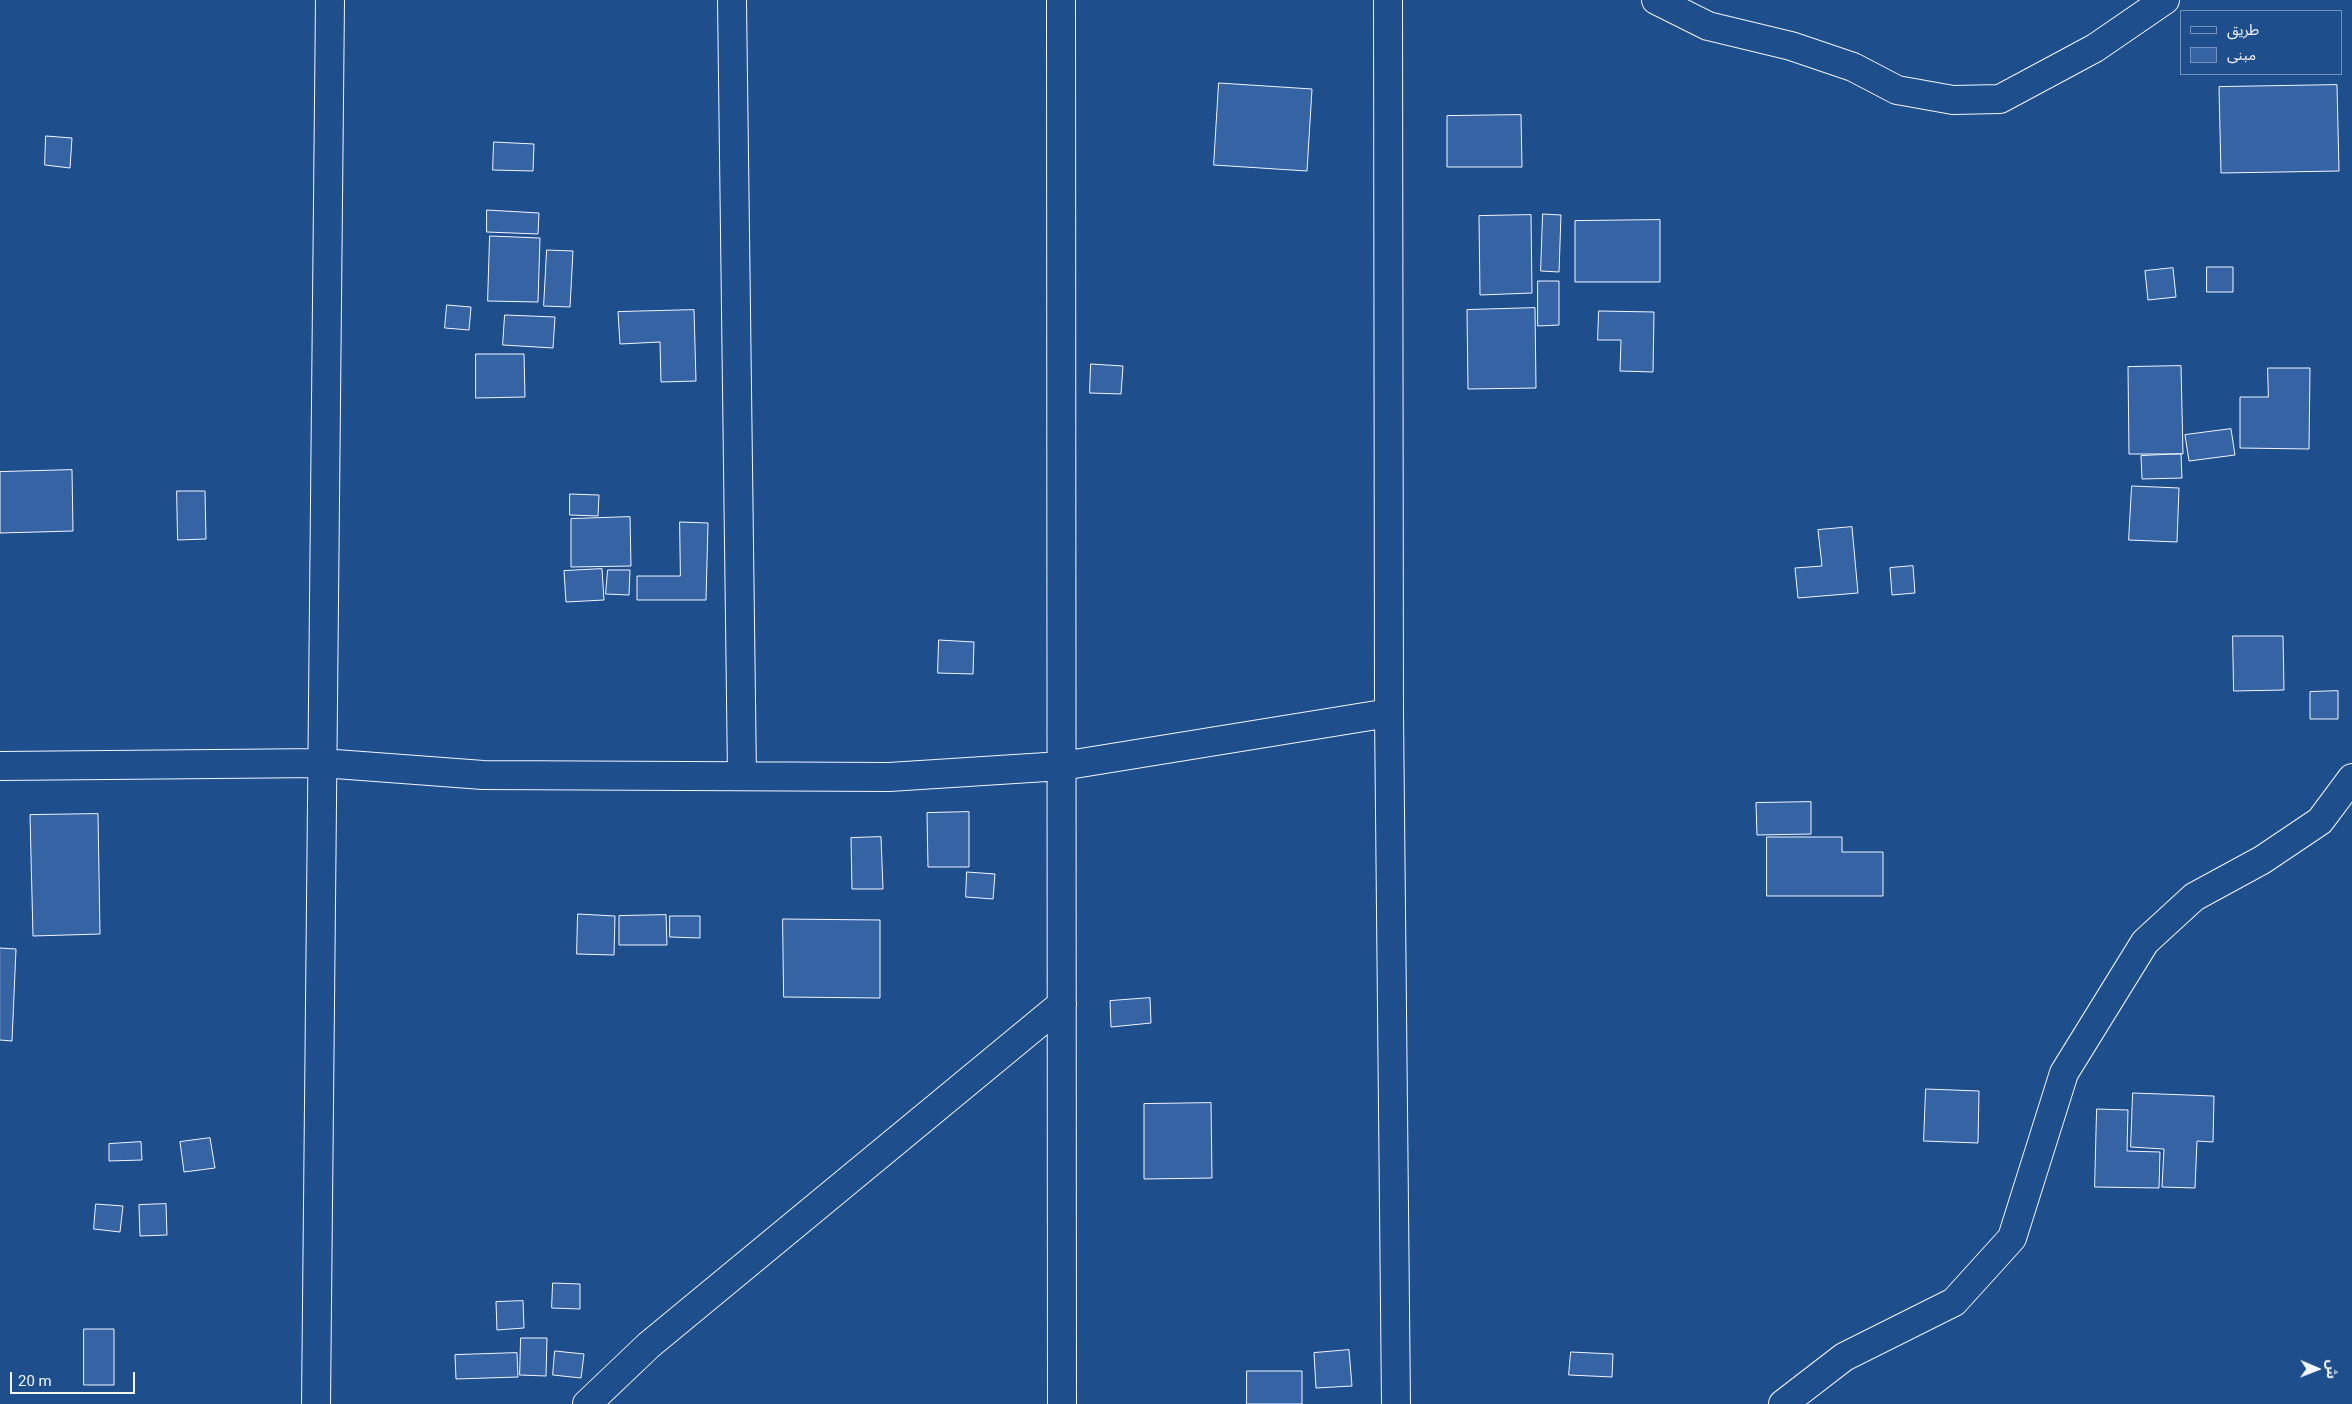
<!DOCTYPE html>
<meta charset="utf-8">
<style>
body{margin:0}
#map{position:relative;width:2352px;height:1404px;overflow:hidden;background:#1f4e8c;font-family:Roboto,"Noto Sans Arabic",sans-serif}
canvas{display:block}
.legend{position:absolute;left:2180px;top:10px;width:162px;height:65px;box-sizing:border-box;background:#1f4e8c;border:1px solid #7391ba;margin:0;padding:6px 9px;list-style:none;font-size:15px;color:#f2f6ff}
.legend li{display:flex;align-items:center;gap:10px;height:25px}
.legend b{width:25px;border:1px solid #7391ba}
.north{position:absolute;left:2292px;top:1344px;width:50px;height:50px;-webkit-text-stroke:4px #1f4e8c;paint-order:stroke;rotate:91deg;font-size:14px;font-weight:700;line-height:20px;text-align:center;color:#f2f6ff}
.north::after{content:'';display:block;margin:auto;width:18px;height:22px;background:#f2f6ff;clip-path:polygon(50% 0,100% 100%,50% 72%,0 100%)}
.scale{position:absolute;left:10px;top:1372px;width:125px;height:22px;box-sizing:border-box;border:2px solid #f2f6ff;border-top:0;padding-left:6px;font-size:15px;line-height:18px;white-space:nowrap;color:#f2f6ff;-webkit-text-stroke:4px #1f4e8c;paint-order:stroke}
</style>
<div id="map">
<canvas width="2352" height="1404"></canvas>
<ul class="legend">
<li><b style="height:6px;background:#1f4e8c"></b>طريق</li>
<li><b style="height:14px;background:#3563a3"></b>مبنى</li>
</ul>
<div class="north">ش</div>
<div class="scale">20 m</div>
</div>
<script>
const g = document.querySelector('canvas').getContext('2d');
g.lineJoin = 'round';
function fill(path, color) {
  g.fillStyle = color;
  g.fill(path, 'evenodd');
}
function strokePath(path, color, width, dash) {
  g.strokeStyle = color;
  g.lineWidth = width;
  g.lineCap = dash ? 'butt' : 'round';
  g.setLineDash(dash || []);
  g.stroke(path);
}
const building = new Path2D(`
 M1219 83 1312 89 1307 171 1214 165Z
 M2337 85 2339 171 2221 173 2219 87Z
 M1521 115 1522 167H1447V116Z
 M46 136 72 138 70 168 45 165Z
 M494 142 534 144 533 171 493 170Z
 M487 210 539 213 538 234 487 232Z
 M1543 214 1561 215 1559 272 1541 271Z
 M1531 215 1532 293 1480 295 1479 216Z
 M1660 220V282H1575V221Z
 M490 236 540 238 538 302 488 301Z
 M547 250 573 251 570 307 544 306Z
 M2207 267H2233V292H2207Z
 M2173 268 2176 297 2148 300 2145 271Z
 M1538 281H1559V325L1538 326Z
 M447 305 471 307 469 330 445 328Z
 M1535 308 1536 388 1468 389 1467 310Z
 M694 310 696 381 661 382 660 342 620 344 618 312Z
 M1599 311 1654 312 1653 372 1620 371 1621 340H1598Z
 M505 315 555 317 553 348 503 345Z
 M476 354H524L525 397 476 398Z
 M1091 364 1123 366 1121 394 1090 393Z
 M2181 366 2183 454H2129L2128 367Z
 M2268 368H2310L2309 449 2240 448V397H2268Z
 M2231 429 2235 455 2189 461 2185 435Z
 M2181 454 2182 478 2142 479 2141 456Z
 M72 470 73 531 0 533V472Z
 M2132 486 2179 488 2177 542 2129 540Z
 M177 491H205L206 539 178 540Z
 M570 494 599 495 598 516 570 515Z
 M630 517 631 566 571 567V519Z
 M680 522 708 523 706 600H637V576H680Z
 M1852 527 1858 593 1798 598 1795 568 1822 566 1818 530Z
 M1913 566 1915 593 1892 595 1890 568Z
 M602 569 604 600 566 602 564 571Z
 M608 570H630L629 595 606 594Z
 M2233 636H2283L2284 690 2234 691Z
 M939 640 974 642 973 674 938 673Z
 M2338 691V719H2310V692Z
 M1811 802V834L1757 835 1756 803Z
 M969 812V867H928L927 813Z
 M98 814 100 934 33 936 30 815Z
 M881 837 883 889H852L851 838Z
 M1767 837H1842V852H1883V896H1767Z
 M967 872 995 874 993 899 966 897Z
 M578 914 615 916 614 955 577 954Z
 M666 915 667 945H619V916Z
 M670 916H700V938L670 937Z
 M783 919 880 920V998L784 997Z
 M0 948 16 949 12 1041 0 1040Z
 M1150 998 1151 1023 1111 1027 1110 1001Z
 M1926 1089 1979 1091 1978 1143 1924 1141Z
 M2133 1093 2214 1096 2213 1142 2197 1141 2195 1188 2162 1187 2164 1149 2131 1147Z
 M1211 1103 1212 1178 1144 1179V1104Z
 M2097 1109 2128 1110 2127 1151 2160 1152 2159 1188 2095 1187Z
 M210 1138 215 1168 184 1172 180 1142Z
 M141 1142 142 1160 109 1161V1144Z
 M96 1204 123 1206 120 1232 94 1229Z
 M166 1204 167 1235 140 1236 139 1205Z
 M553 1283 580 1284V1309L552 1308Z
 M523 1301 524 1328 497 1330 496 1302Z
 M84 1329H114V1385H84Z
 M521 1338H547L546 1376 520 1375Z
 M1349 1350 1352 1386 1316 1388 1314 1353Z
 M555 1351 584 1354 581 1378 553 1375Z
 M1571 1352 1613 1354 1612 1377 1569 1375Z
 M517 1353 518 1377 456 1379 455 1355Z
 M1247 1371H1302V1404H1247Z`);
const minor = new Path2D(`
 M732 0 742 776
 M1061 0 1062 1404
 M1388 0 1389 713 1396 1404
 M1656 0 1708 26 1791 46 1853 67 1897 90 1953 100 2000 99 2095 48 2165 0
 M0 766 322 763 483 775 889 777 1062 766 1389 713
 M316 1404 330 0
 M587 1404 649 1345 1062 1004
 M1783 1404 1844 1357 1954 1302 2012 1238 2064 1073 2145 942 2194 897 2262 860 2320 821 2352 778`);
fill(building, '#3563a3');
strokePath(building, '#f2f6ff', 1);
strokePath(minor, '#f2f6ff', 30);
strokePath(minor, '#1f4e8c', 28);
</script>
